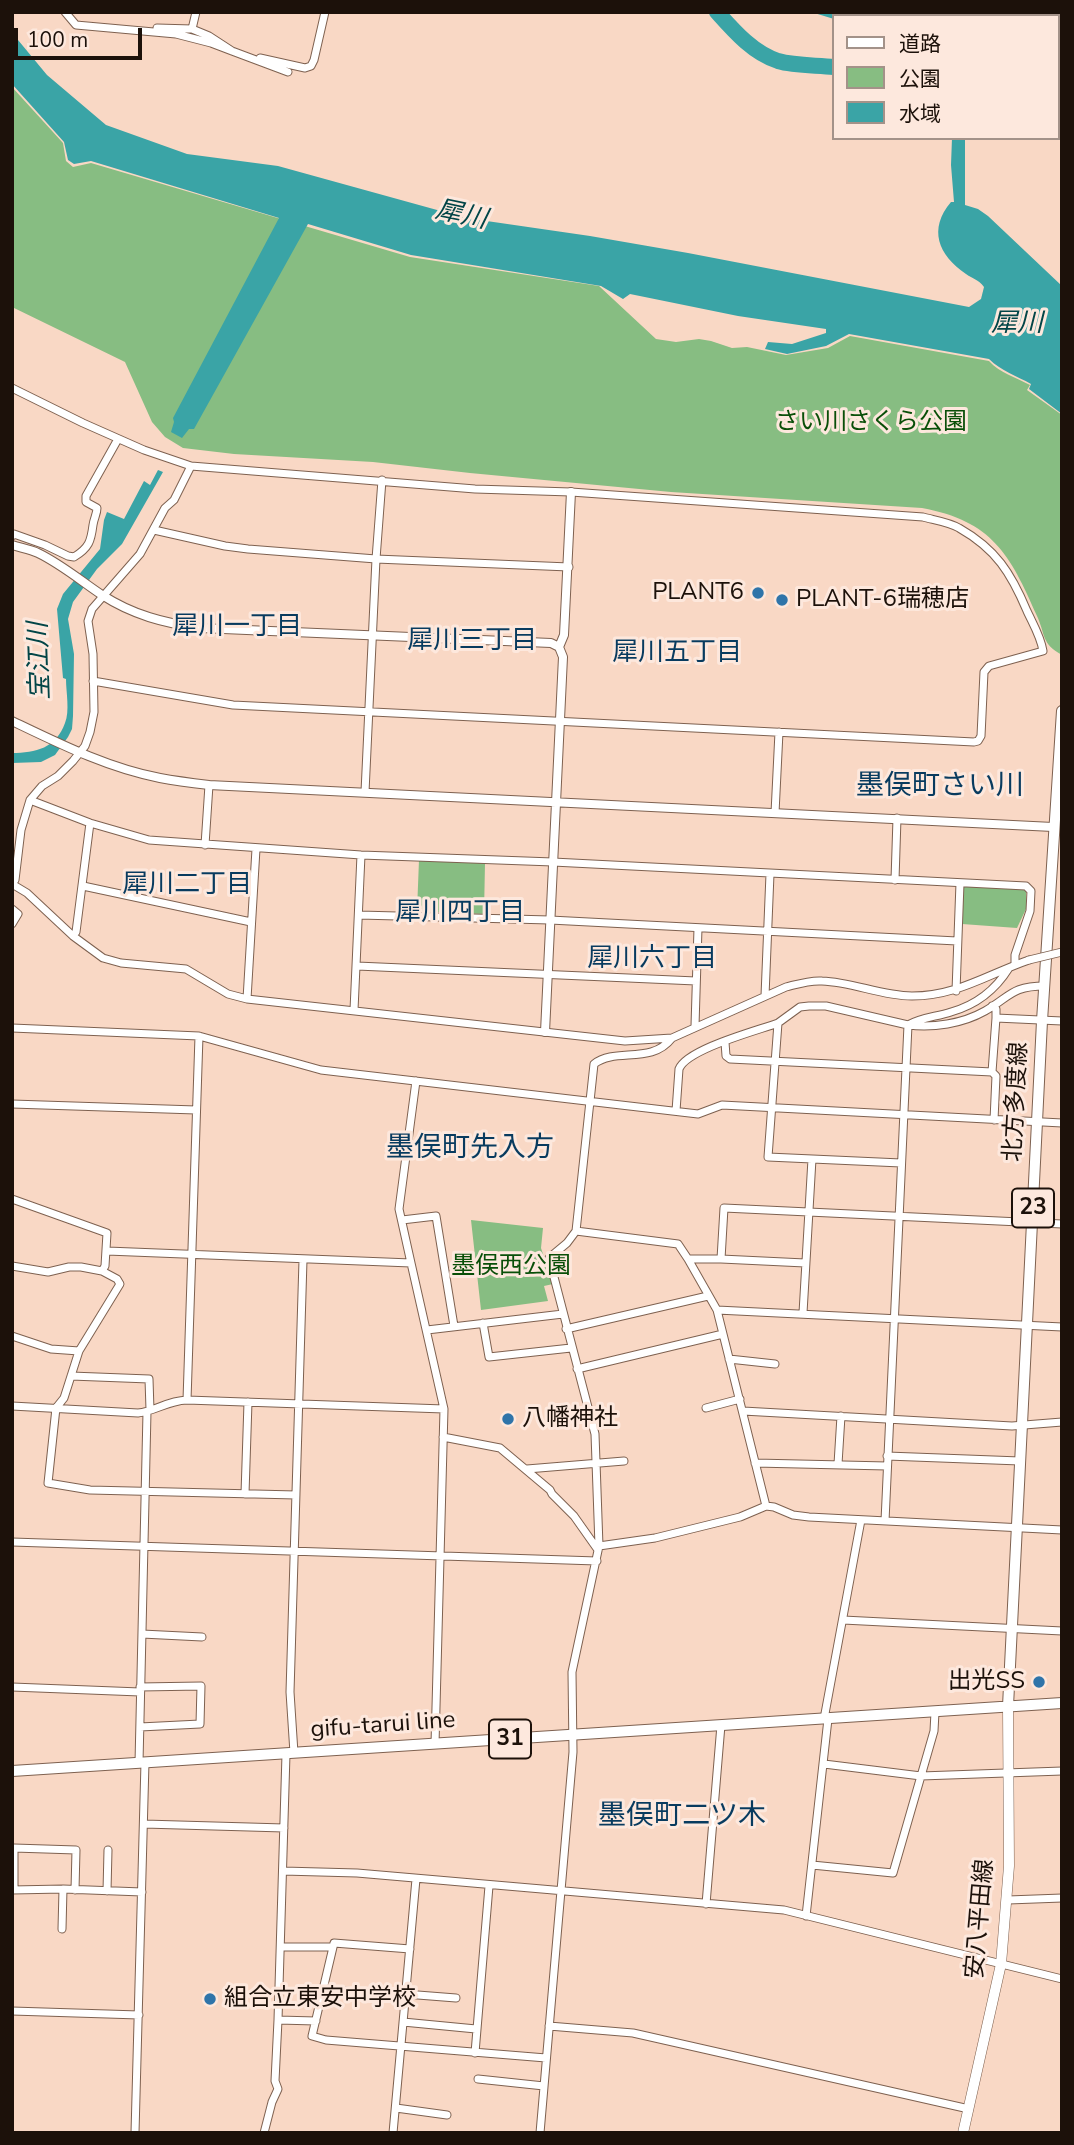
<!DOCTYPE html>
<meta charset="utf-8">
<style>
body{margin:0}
#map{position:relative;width:1074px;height:2145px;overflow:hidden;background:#f9d8c5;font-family:"Nunito Sans","Noto Sans JP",sans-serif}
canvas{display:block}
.frame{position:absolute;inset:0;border:14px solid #1c110a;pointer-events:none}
.legend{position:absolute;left:832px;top:14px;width:228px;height:126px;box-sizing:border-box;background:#fde8dd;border:2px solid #a39289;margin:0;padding:9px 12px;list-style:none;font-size:21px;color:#1c110a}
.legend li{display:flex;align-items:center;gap:14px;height:35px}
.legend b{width:35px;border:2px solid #a39289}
.scale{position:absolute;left:14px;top:28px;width:128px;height:32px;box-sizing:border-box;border:4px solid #1c110a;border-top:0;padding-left:9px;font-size:21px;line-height:24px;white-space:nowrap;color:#1c110a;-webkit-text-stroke:5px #fde8dd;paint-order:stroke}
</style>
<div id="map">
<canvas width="1074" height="2145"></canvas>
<div class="frame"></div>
<ul class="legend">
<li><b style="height:9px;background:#fff"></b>道路</li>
<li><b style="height:19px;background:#87bd82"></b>公園</li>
<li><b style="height:19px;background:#3aa4a6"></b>水域</li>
</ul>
<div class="scale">100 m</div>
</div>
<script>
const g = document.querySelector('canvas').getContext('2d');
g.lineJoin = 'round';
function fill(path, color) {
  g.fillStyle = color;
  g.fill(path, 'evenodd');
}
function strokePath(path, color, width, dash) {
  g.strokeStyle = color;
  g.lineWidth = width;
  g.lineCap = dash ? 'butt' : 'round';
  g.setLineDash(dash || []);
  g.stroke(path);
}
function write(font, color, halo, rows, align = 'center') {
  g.font = font + ' "Nunito Sans","Noto Sans JP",sans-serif';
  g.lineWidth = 6;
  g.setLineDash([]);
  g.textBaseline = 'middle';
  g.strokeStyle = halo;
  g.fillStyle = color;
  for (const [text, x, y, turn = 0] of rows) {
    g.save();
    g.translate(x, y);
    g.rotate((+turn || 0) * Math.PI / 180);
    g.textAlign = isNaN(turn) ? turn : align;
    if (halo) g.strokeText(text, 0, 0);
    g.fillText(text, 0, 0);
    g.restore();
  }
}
const green = new Path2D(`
 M951 12H1044V16H955Z
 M12 87 63 143 66 161 73 167 91 163 410 257 599 286 656 339 676 342 699 339 711 341 732 348 747 347 786 355 828 348 850 336 989 361C1000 373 1015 377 1030 385L1027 390 1062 415V655C1041 643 1046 636 1037 616 1010 554 992 521 922 508L671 492 470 473 373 462 234 454 183 448 165 437 152 422 125 362 12 307Z
 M419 860 485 863 484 914 417 911Z
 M963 886 1026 889V909L1017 928 962 924Z
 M471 1220 543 1228 541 1248 553 1284 544 1286 548 1301 481 1310Z`);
const water = new Path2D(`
 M811 12H856L872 16H834V19Z
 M12 31 18 40 47 75 106 125 187 154 278 166 466 218 590 236 688 253 969 307 981 299 984 287C978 279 973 279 966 274 938 255 928 229 951 202H954L951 165 952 138H965V205L978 209 988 216 1062 286V414L1029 389 1031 384C1017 376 1001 371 989 359L849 334 826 346 787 354 765 349 768 342 792 344 826 333V329L738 316 630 294 623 299 601 286 411 255 308 224 194 429H189L182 438 171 432 174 422 173 418 279 218 91 161 74 164 68 160 64 142 12 84Z
 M158 470 163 472 122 544 97 569 73 602 68 619 74 654 73 716 72 729 68 737 55 755 41 762 12 763V753C36 753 56 748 65 723 70 711 66 692 66 679L63 678 57 609 63 594 100 549 104 520 107 512 124 519 144 481 150 485Z`);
const river = new Path2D(`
 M717 12C734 31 753 53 778 61 795 66 817 65 834 67`);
const minor = new Path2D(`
 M65 12 76 25 176 34 211 43 232 51
 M949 12 952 16
 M157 28 192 29 209 36 232 51 288 72
 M192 29 196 12
 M260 58 305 68 311 66 314 60 325 12
 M1058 76H1062
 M12 388 83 423 144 450 191 466 475 489 571 492 923 517C934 520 949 522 959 528 996 549 1011 573 1027 611 1033 624 1041 637 1043 651L989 666 984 672 981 736 978 741 974 742 233 705 93 681
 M154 530 225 546 248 549 376 559 569 567
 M12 536 14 534 45 545 68 556 74 557C89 548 91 541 93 525 94 518 97 514 97 508L86 502V496L118 439
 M365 792 376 559 382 480
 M30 800 90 823 149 840 361 855 553 862 1026 886 1031 891 1030 911 1015 955V965
 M775 813 779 732
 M205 845 209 785
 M895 880 897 818
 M12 882 15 880 21 830 30 800 42 786 58 776 73 761 85 746 90 732 94 712 93 654 88 621 92 609 140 554 165 508 174 500 191 466
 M12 884 27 893 73 936 103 958 121 963 186 969 228 994 247 999 625 1041 672 1038 786 987C798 984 810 980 822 981 853 982 881 996 912 996 957 996 988 974 1029 960
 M83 886 251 922
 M12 909 18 914 12 924
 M359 915 550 920 957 941
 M73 936 76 932 90 823
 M357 966 696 981
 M1009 968C996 989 976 1005 951 1012 936 1017 922 1017 908 1025 933 1028 962 1024 985 1011 1010 997 1011 986 1045 986
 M956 991 960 883
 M765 996 770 874
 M247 999 256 849
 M992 1006 996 1009V1018L1062 1021
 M354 1010 361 855
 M695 1026 698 928
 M12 1028 199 1036 321 1070 698 1114 722 1105 1062 1123
 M725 1042 726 1056 730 1059 992 1072 996 1076 994 1120
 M992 1072 996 1018
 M12 1104 196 1110
 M676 1111 679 1069C687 1049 756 1031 778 1023
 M12 1199 107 1233 105 1266 102 1271 117 1279 120 1284 79 1351 64 1398 56 1408 48 1483 90 1490 296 1495
 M402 1220 436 1216 454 1326
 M576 1231 678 1244 688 1259
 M107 1251 411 1263 444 1409 435 1744
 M721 1259 805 1263
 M411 1263 399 1209 416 1081
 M12 1266 48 1272 69 1267H81L102 1271
 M717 1310 1062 1327
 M803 1313 812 1159
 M483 1323 489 1357 571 1348
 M566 1329 708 1296
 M427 1330 563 1314
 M12 1336 51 1349 79 1351
 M729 1359 775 1364
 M577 1369 723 1334
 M71 1376 149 1379 150 1410
 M187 1400 199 1036
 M12 1406 138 1413C156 1411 166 1401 187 1400L444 1409
 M706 1408 740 1399
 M743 1411 1012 1426 1062 1422
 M443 1437 500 1448 550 1490 552 1494 574 1516 598 1550
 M887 1456 1020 1461
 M755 1463 887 1466
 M838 1464 841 1416
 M527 1469 624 1461
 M245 1494 248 1402
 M766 1506 717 1310 688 1259H721L724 1208 1062 1224
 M885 1521 908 1025 826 1006H809L800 1007 778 1023 768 1157 901 1163
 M12 1542 597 1561
 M599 1546 655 1538 740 1517 766 1506 774 1507 793 1515 809 1517 1062 1530
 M843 1620 1062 1631
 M142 1634 202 1637
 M12 1687 140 1692
 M824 1719 861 1520
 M140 1727 200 1724 201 1686 140 1687
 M294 1753 290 1692 303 1260
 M286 1754 278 2020 316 2021
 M139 1763 147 1412
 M824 1764 921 1776 1062 1771
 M144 1824 284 1828
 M812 1865 893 1873 934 1731 935 1712
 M283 1871 357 1873 784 1910 1062 1979
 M12 1890 63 1889 142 1892
 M14 1890V1848L76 1850 75 1890
 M107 1891 108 1850
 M1008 1900 1062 1898
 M706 1904 721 1725
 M806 1916 828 1719
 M62 1929 63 1889
 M281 1947H333
 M410 1949 334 1943 312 2036 326 2040 546 2058
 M323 1989 400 1996 405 1994 456 1998
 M12 2011 139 2015
 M403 2022 476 2029
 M549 2026 633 2033 969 2109
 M475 2053 489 1886
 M478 2079 544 2086
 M396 2108 447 2115
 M135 2133 145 1762
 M264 2133 272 2102 278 2089 275 2081 278 2020
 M393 2133 416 1879
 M540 2133 573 1752 572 1672 599 1546 595 1434 549 1258 567 1243 576 1231 594 1064C616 1047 651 1065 672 1038`);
const tertiary = new Path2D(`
 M12 545C21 548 30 549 38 553 61 564 81 581 102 595 133 615 164 623 200 628L551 643 559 647 563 657 545 1032
 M559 647 564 635 571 492
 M12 721C60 744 108 768 160 778 176 781 192 783 209 785L1053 827`);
const secondary = new Path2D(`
 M930 12 938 16
 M1058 82 1062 83
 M963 2133 1001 1964 1009 1866 1008 1706`);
const primary = new Path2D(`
 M1008 1706 1042 1021 1062 711
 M12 1771 1062 1703`);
const minorBridge = new Path2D(`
 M1029 960 1062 952`);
const markers = [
 [758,593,7,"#2f74a9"],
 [782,600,7,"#2f74a9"],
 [508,1419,7,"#2f74a9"],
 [1039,1682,7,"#2f74a9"],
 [210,1999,7,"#2f74a9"]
];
const shields = [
 [1033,1208,42],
 [510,1739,42]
];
const shieldNames = [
 ["23",1033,1208],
 ["31",510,1739]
];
const parkNames = [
 ["さい川さくら公園",871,423],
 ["墨俣西公園",511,1267]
];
const poiNames = [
 ["PLANT6",744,593,"right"],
 ["PLANT-6瑞穂店",796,600],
 ["八幡神社",522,1419],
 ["出光SS",1025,1682,"right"],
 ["組合立東安中学校",224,1999]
];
const streetNames = [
 ["北方多度線",1017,1102,-87],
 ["gifu-tarui line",383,1726,-4],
 ["安八平田線",981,1919,-85]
];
const waterNames = [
 ["犀川",461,216,12],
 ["犀川",1017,325],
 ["宝江川",41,661,-92]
];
const neighbourhoodNames = [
 ["犀川一丁目",237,628],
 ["犀川三丁目",472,642],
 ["犀川五丁目",677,654],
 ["犀川二丁目",187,886],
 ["犀川四丁目",460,914],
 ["犀川六丁目",652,960]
];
const quarterNames = [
 ["墨俣町さい川",940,787],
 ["墨俣町先入方",470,1149],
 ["墨俣町二ツ木",682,1817]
];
fill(green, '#87bd82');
fill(water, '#3aa4a6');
strokePath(river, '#3aa4a6', 16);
strokePath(minor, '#7e6150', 9);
strokePath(tertiary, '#7e6150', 10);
strokePath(secondary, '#7e6150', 11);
strokePath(primary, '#7e6150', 12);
strokePath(minor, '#fff', 7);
strokePath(tertiary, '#fff', 8);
strokePath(secondary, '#fff', 10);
strokePath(primary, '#fff', 10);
strokePath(minorBridge, '#7e6150', 9, []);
strokePath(minorBridge, '#fff', 7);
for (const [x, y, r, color] of markers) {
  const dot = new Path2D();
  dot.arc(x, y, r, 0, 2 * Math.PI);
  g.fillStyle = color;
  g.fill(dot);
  strokePath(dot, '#fde8dd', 2.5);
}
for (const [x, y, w] of shields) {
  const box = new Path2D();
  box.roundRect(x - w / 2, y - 19.5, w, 39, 5);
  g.fillStyle = '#fde8dd';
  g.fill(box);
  strokePath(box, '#1c110a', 2);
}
write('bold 23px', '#1c110a', null, shieldNames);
write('24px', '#094f08', '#fde8dd', parkNames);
write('24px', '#1c110a', '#fde8dd', poiNames, 'left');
write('24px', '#1c110a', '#fde8dd', streetNames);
write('italic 26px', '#024547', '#fde8dd', waterNames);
write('26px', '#083b5f', '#fde8dd', neighbourhoodNames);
write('28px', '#083b5f', '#fde8dd', quarterNames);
</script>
